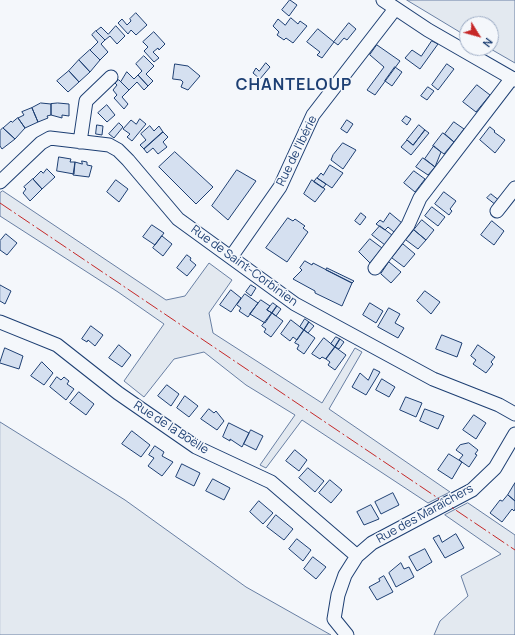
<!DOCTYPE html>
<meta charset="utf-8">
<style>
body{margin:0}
#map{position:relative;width:515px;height:635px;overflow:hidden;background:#f4f7fb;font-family:Manrope,sans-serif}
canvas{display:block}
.north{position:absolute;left:459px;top:16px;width:40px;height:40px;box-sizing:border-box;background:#f4f7fb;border:1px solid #9eadc5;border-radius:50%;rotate:127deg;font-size:11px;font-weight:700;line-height:16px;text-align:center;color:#1d3f73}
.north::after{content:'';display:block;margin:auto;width:14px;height:18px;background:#c62828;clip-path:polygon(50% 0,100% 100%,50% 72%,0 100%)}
</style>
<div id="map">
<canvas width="515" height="635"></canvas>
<div class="north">N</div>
</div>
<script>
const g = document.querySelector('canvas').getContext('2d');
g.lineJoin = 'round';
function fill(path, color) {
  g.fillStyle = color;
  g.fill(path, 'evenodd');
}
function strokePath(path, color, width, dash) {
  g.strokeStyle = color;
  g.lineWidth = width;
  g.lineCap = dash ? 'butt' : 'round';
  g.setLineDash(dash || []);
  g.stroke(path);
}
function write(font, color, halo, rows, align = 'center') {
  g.font = font + ' Manrope,sans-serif';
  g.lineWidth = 3;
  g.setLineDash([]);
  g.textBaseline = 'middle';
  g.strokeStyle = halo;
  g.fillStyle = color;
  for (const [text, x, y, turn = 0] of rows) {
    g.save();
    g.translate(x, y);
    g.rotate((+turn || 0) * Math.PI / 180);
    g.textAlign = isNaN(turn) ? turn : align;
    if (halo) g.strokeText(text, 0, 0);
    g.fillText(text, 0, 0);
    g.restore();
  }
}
const green = new Path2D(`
 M407 0H515V63L489 48H491V24H467V36Z
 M3 191 166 300 185 296 209 263 232 280 209 313 213 333 322 403 355 348 362 352 329 409 450 492 428 503 302 420 266 468 260 465 295 415 246 385 204 352 174 359 144 397 124 381 164 324 118 292 0 216V193Z
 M0 422 125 500 246 587 331 635H0Z
 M468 503 515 535V635H434L440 621 468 596 461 576 501 554 445 515Z`);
const building = new Path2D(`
 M290 0 297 5 289 16 282 10Z
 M136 13 147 25 136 35 131 30 128 34 118 23 122 19 127 25 131 21 130 19Z
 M291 18 298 24 300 21 307 26 293 43 286 38 284 40 277 35 279 32 273 26 278 19 285 25Z
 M349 23 356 29 347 40 344 38 338 45 334 42Z
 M116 26 125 36 117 44 110 36 105 40 96 31 101 27 108 34Z
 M318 29 334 42 322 58 317 55 320 52 307 42Z
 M96 31 105 40 101 44 108 52 100 60 90 50 98 42 92 35Z
 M154 32 165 44 159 50 158 48 153 52 159 58 154 62 144 51 148 47 143 42Z
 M432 41 438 44 420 69 405 58 412 50 421 56Z
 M377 45 400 61 375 95 367 90 384 67 370 55Z
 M90 50 100 60 90 72 79 60Z
 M144 56 154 66 146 74 153 81 148 86 138 75 142 71 136 64Z
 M79 60 90 72 79 82 69 71Z
 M266 63 270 67 260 79 253 73 256 68 259 71Z
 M175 64 188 66 200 76 188 90 181 87 183 82 181 80 173 79Z
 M447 64 454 69 438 90 432 85Z
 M395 67 402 72 392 86 385 81Z
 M69 71 79 82 68 92 57 81Z
 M127 72 134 79 138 75 148 86 144 90 137 82 129 90 121 82Z
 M119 80 129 90 122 97 128 104 124 109 114 98 117 95 113 90 117 85 115 83Z
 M477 85 490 95 476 112 463 102Z
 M428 87 434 91 427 100 421 96Z
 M41 103 51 104V115L47 116 48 118 38 122 32 108Z
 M58 103 69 104V116L62 115V118L51 115V104Z
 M107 105 115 115 107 122 98 113Z
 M32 108 38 122 25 128 18 118 24 115 22 112Z
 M406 116 411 119 407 125 402 121Z
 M18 118 25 128 15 139 3 128 11 121 12 122Z
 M140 119 146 124 132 141 127 137 130 134 123 129 131 120 136 124Z
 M347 120 353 124 347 133 341 129Z
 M454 122 464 129 454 142 445 134Z
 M119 123 123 127 114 138 109 134Z
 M97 125 103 126 102 135 96 134Z
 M419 125 425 130 413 145 407 140Z
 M150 126 154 131 159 126 163 132 144 149 140 145 146 140 141 134Z
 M490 127 495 131 494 132 505 140 495 153 480 140Z
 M3 128 15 139 2 149 0 146V131Z
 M425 130 429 133 411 155 401 147 407 140 413 145Z
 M163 132 168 137 163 142 167 147 158 154 153 148 147 153 144 149Z
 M443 133 454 142 444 154 433 146Z
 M343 143 356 150 343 169 331 160 333 155Z
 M434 146 441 152 435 167 425 159Z
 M175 152 213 187 196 204 159 167Z
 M59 157 71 159 70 162H75L74 174 57 171Z
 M423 158 435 167 428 175 416 167Z
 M82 161 87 162V165L92 166 89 177 73 175 75 162 82 164Z
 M330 165 343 173 332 188 317 178 321 173 323 175Z
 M47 169 55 177 42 189 33 179 41 171 43 173Z
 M237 170 256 181 228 220 212 206Z
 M414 171 425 179 415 192 404 183Z
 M317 178 326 184 323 188 314 182Z
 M33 179 42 189 30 201 23 193 26 189 24 187Z
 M116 180 128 189 119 202 107 192Z
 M312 180 325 189 315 202 304 194Z
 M444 192 456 201 450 209 452 211 449 215 435 204Z
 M491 194 500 201 496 205 487 198Z
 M432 207 445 217 438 226 425 216Z
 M361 213 366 217 360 225 355 221Z
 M390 213 402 223 394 232 388 227 385 230 376 224 380 220 383 222Z
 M288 218 293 221 295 219 305 226 303 228 308 232 287 262 266 248Z
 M422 220 434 230 426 240 414 230Z
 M492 221 504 231 494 245 481 235Z
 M152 225 164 233 155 245 143 237Z
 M380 226 392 235 385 245 372 235Z
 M414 230 426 240 418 249 406 240Z
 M6 234 17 243 7 255 0 250V241Z
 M162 236 172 244 163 256 153 248Z
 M370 239 382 248 370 263 359 252Z
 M403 244 415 254 404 267 392 258Z
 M187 255 191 258 190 260 196 265 187 276 177 268Z
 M305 261 312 265 313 263 352 283 342 306 315 293V291L293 279 302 270 300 268Z
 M389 262 401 272 391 283 381 274Z
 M327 268 354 281 352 283 326 270Z
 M0 285 11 291 5 304 0 301Z
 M251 285 256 288 251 296 246 292Z
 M231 290 241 298 231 312 220 305Z
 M425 291 440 302 431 314 417 301Z
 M245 294 258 303 248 317 239 311 241 308 237 305Z
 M261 300 270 306 267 310 272 313 265 323 250 314Z
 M273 303 277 306 272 313 267 310Z
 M370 303 383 311 376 323 363 315Z
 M277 306 281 309 276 316 272 313Z
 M389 308 400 314 395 323 404 328 398 338 378 327Z
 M272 313 283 321 271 337 264 332 266 329 262 326Z
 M305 319 309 322 304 330 300 327Z
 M291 320 304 330 297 340 293 337 290 341 281 334Z
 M309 322 314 326 308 333 304 330Z
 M91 326 103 335 95 346 88 340 87 342 82 339Z
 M304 330 315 338 304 354 297 349 299 345 295 343Z
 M442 335 462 343 457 357 436 349Z
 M336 337 340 339 335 347 331 344Z
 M324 338 335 347 326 359 322 357 320 359 312 354Z
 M340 339 344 342 339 349 335 347Z
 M119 345 131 355 122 367 109 358Z
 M478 345 495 357 491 362 493 364 486 373 473 364 476 360 471 356Z
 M335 347 346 355 335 370 328 365 330 362 326 359Z
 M5 348 23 356 19 369 0 363Z
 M42 362 53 373 44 385 31 376Z
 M374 369 380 372 366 395 352 387 360 373 368 380Z
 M57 377 61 380 64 377 69 381 67 384 74 389 66 400 50 387Z
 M382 379 395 387 389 397 376 390Z
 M167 385 179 394 171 406 158 396Z
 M79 392 94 404 86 415 70 403Z
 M185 396 198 406 189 417 177 408Z
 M406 397 422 403 416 417 400 410Z
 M209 409 214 413 216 411 224 421 217 430 201 419Z
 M425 409 444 416 438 429 420 421Z
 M474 415 486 423 476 439 463 430Z
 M229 423 249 433 242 447 230 439V441L223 437Z
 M251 430 263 436 256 450 244 444Z
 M132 431 150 445 141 457 122 444Z
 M469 443 478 450 475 454 477 455 469 467 459 460 463 455 456 450 460 445Z
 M155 446 164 452 162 456 173 462 162 476 148 466 154 458 149 455Z
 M295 450 307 460 299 471 286 461Z
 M449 454 462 462 452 479 438 470Z
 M182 464 200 473 194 486 176 477Z
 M308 468 324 481 315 492 299 478Z
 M213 479 230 488 224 500 206 491Z
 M330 480 342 490 331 503 319 493Z
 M515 483V501L508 495Z
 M393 493 399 505 381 514 375 502Z
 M508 495 515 501V509L514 511 512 509 502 522 490 513 500 500 502 501Z
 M259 501 273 513 263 524 250 512Z
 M371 505 379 519 364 525 357 512Z
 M276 515 293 529 284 540 267 527Z
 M456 534 464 548 445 558 433 538 439 535 442 542Z
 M297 539 311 550 303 561 289 549Z
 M425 549 432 562 417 571 409 557Z
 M313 557 326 567 316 579 304 569Z
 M401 563 404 569 409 567 414 577 396 587 389 573Z
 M384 576 393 592 377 600 369 587 380 581 379 579Z`);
const minor = new Path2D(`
 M383 0 428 30 515 80
 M80 142 86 101 111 77
 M0 182 41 143 50 138 109 145 118 150 128 160 178 219 295 304 433 379 499 405 515 414
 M497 211 515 188
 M231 257 280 187 313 115 395 9
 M375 268 408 225 420 198 512 78
 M0 322 57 345 118 393 196 447 271 482 357 556
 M347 635 334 619 338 595 345 575 357 556 372 543 472 490 495 468 515 434`);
const power = new Path2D(`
 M0 203 515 550`);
const streetNames = [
 ["Rue de l'Ibérie",297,151,-64],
 ["Rue de Saint-Corbinien",244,266,36],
 ["Rue de la Boëlle",171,428,33],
 ["Rue des Maraîchers",425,514,-29]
];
const districtNames = [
 ["CHANTELOUP",294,86]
];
fill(green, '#e3e9f0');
strokePath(green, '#687fa3', 1);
fill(building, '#d5e0f0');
strokePath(building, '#1d3f73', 1);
strokePath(minor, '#1d3f73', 15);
strokePath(minor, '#f4f7fb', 13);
strokePath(power, '#c62828', 1, [14, 3, 2, 3]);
write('12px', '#1d3f73', '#f4f7fb', streetNames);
g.letterSpacing = '1px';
write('bold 16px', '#1d3f73', '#f4f7fb', districtNames);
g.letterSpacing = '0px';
</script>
